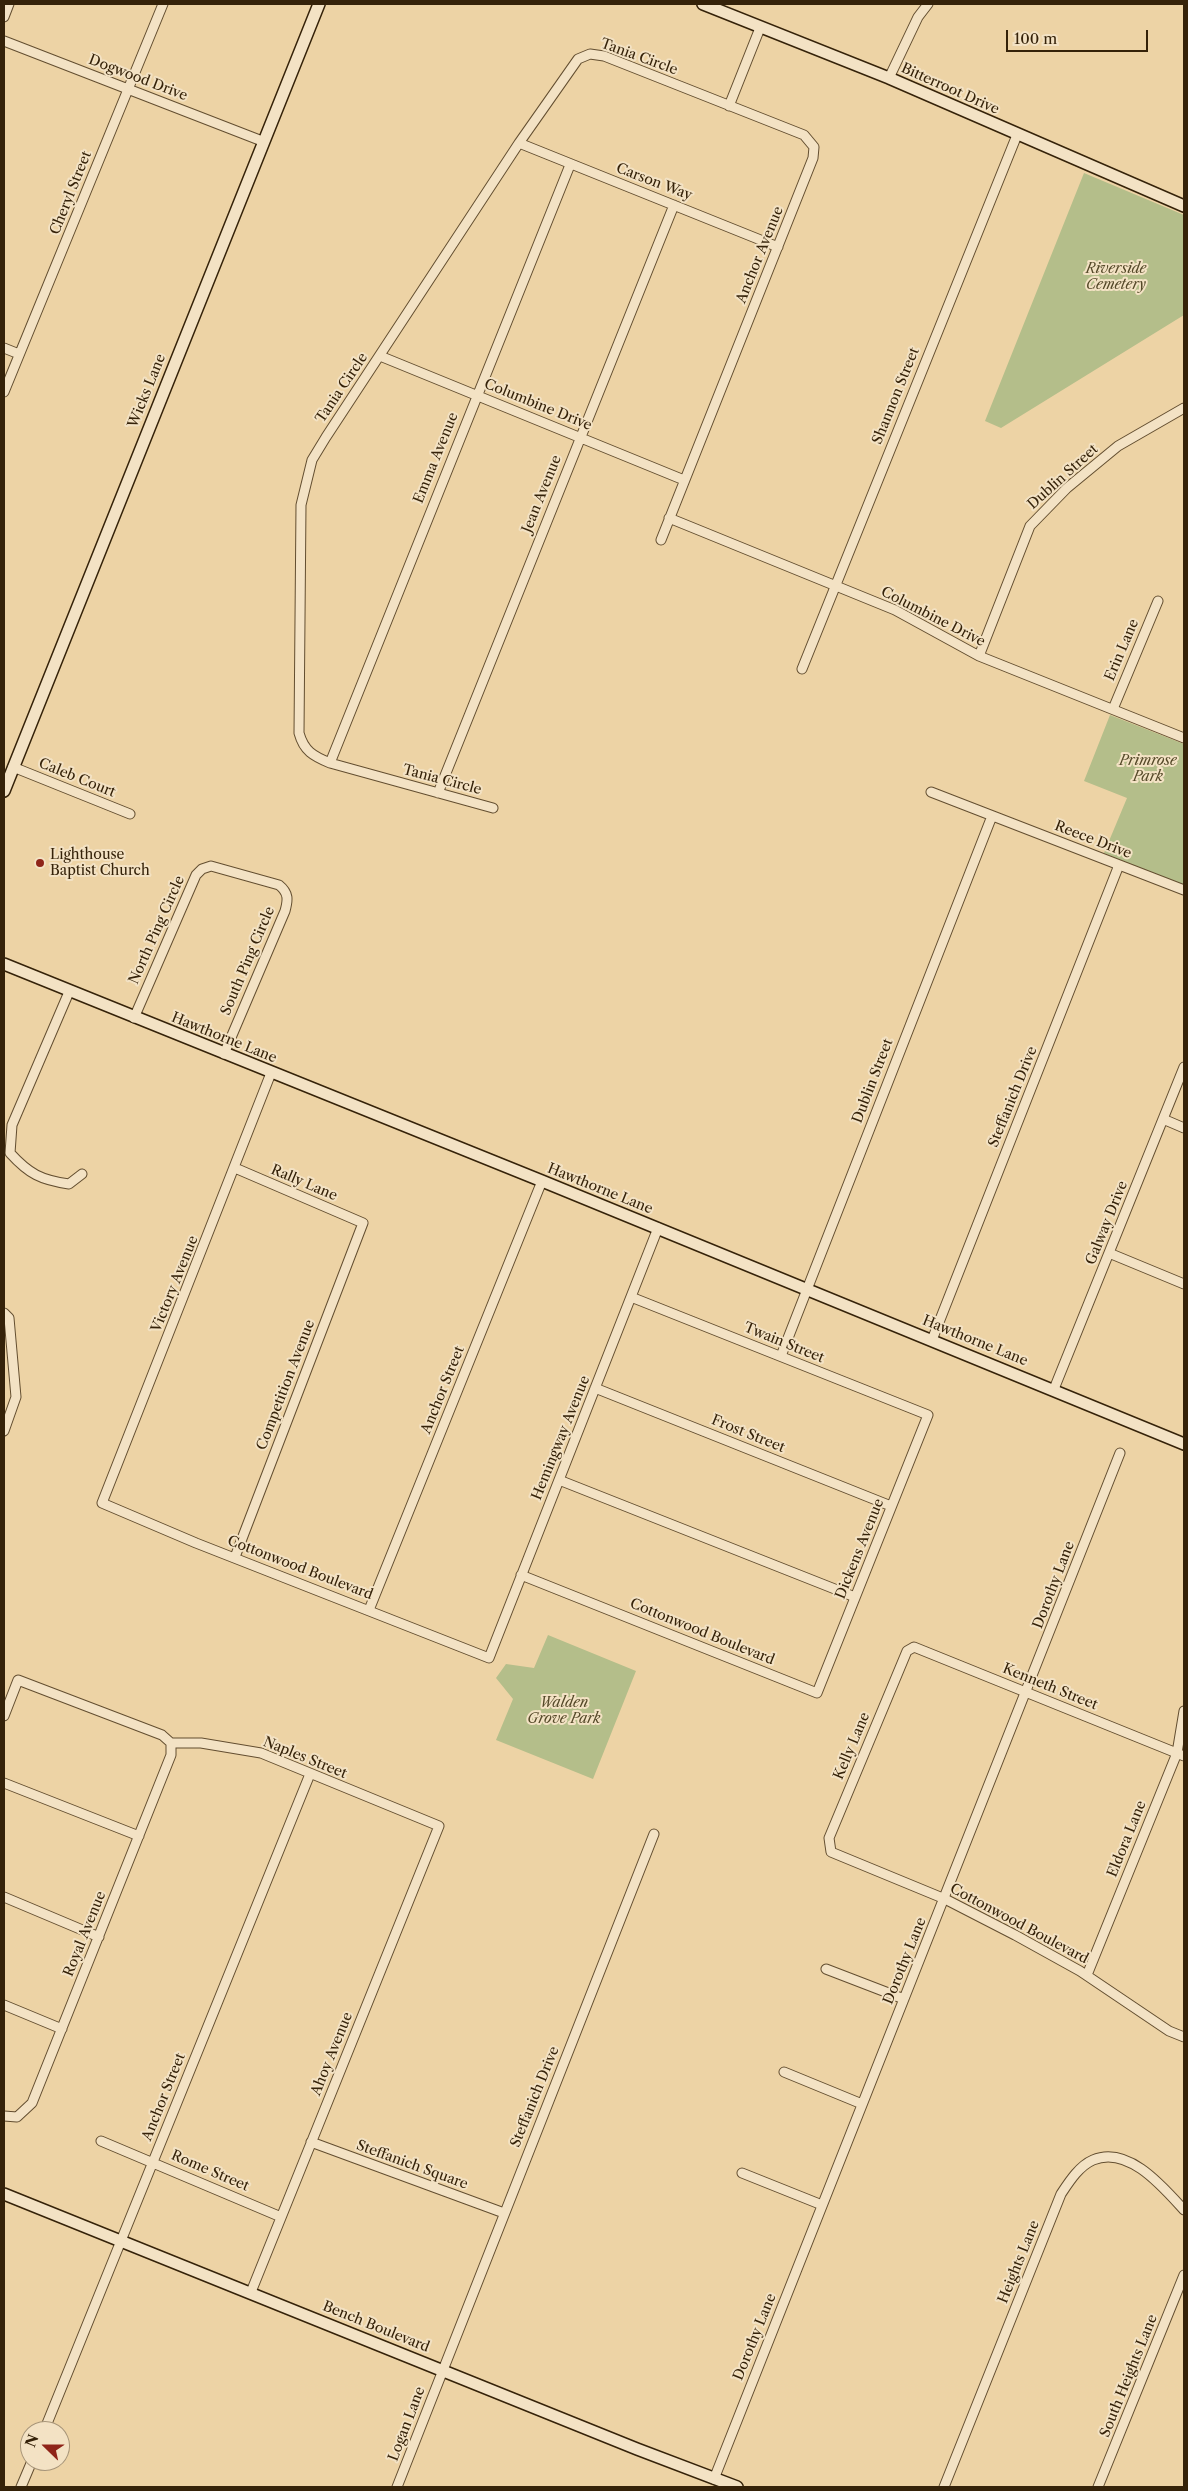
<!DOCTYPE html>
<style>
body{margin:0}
#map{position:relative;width:1188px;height:2491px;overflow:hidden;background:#edd3a5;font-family:"Libre Caslon Text",serif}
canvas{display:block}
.frame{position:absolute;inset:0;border:5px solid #352209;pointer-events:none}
.north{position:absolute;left:20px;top:2421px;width:50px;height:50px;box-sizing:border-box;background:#f3e2c4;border:1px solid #a79579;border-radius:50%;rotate:292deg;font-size:14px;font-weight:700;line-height:20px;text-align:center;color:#352209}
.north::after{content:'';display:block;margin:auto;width:18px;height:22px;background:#8f2418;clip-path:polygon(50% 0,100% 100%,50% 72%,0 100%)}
.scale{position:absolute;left:1006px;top:30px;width:142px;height:22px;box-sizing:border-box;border:2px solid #352209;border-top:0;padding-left:6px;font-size:15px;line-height:18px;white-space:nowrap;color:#352209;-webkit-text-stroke:4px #f3e2c4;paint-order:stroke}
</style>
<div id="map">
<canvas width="1188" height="2491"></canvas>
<div class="frame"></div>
<div class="north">N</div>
<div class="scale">100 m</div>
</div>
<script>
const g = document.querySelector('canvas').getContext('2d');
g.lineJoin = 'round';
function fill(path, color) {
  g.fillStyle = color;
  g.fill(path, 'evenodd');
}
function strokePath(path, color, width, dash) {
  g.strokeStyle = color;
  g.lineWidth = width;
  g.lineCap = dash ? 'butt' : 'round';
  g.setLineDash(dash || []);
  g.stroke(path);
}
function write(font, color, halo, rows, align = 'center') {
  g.font = font + ' "Libre Caslon Text",serif';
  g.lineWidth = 4;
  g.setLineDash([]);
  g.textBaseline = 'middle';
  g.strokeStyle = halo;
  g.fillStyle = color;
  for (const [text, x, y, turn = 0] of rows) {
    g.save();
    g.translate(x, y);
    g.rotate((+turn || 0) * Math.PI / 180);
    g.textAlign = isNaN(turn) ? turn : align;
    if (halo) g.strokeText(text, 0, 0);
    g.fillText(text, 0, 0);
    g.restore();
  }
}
const green = new Path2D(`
 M1084 173 1184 215V315L1001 428 985 421Z
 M1110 715 1184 744V886L1104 853 1127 798 1084 781Z
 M548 1635 636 1671 593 1779 496 1740 513 1699 496 1678 506 1664 534 1668Z`);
const street = new Path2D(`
 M4 17 9 4
 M4 41 262 141
 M889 78 918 17 928 4
 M729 106 760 28
 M519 143 778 247
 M4 348 19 354
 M380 356 684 480
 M4 392 163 4
 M669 518 895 610 979 656 1184 738
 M979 656 1030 526 1067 488 1118 446 1184 408
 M802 669 1017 135
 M1113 709 1158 601
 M330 763 570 165
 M13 767 130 814
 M931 792 1184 890
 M438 793 674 205
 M493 808 330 763C313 756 304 751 299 733L301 505 312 460 326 437 519 143 578 59 590 54 604 56 804 135 814 147 813 158 661 540
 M69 992 12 1125 10 1153C29 1174 41 1180 69 1184L82 1174
 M134 1018 196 875 202 869 211 866 279 885C289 893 288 900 285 911L224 1054
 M271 1073 102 1503 196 1543 489 1658 658 1228
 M1163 1119 1184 1128
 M1109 1253 1184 1284
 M4 1313 9 1318 16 1397 4 1431
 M932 1340 1119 865
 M781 1356 992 816
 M595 1388 891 1506
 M1054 1389 1184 1067
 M559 1480 855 1597
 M235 1557 363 1223 235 1168
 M521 1575 817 1693 928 1415 631 1297
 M369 1610 542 1181
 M4 1716 18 1680 162 1735 171 1743H201L261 1753 439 1826 251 2292
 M1184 1756 914 1647 907 1651 829 1838 831 1852 945 1899 1015 1935 1080 1971 1169 2031 1184 2037
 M4 1783 139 1836
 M4 1897 99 1937
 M826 1969 904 1999
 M1087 1975 1177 1753 1184 1711
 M4 2005 62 2029
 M784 2072 862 2104
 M4 2116 17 2117 32 2103 171 1755V1743
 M101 2141 281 2217
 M311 2142 504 2213
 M742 2173 822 2205
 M44 2431 310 1774
 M714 2479 1120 1453
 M21 2487 32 2461
 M397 2487 654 1834
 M944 2487 1061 2194C1069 2182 1079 2166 1093 2160 1128 2145 1163 2187 1184 2210
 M1098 2487 1184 2275`);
const secondary = new Path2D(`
 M703 4 889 78 1184 206
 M4 791 319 4
 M4 964 542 1181 1184 1444
 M4 2194 637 2449 737 2487`);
const markers = [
 [40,863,5,"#8f2418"]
];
const streetNames = [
 ["Tania Circle",639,57,20],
 ["Dogwood Drive",138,78,21],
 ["Bitterroot Drive",950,89,24],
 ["Carson Way",654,182,21],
 ["Cheryl Street",71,193,-68],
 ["Anchor Avenue",760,255,-68],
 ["Tania Circle",342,388,-56],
 ["Wicks Lane",147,391,-68],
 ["Shannon Street",896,396,-68],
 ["Columbine Drive",538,405,22],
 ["Emma Avenue",436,458,-68],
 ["Dublin Street",1063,477,-42],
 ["Jean Avenue",542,494,-68],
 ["Columbine Drive",933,617,27],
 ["Erin Lane",1122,650,-67],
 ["Caleb Court",77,778,22],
 ["Tania Circle",442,780,15],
 ["Reece Drive",1093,840,21],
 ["North Ping Circle",157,930,-66],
 ["South Ping Circle",248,961,-67],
 ["Hawthorne Lane",224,1038,22],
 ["Dublin Street",873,1081,-69],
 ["Steffanich Drive",1013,1097,-68],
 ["Rally Lane",304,1183,23],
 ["Hawthorne Lane",600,1189,22],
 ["Galway Drive",1107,1223,-68],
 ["Victory Avenue",175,1284,-68],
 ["Hawthorne Lane",975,1341,22],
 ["Twain Street",784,1343,22],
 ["Competition Avenue",286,1385,-69],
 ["Anchor Street",443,1390,-68],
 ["Frost Street",748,1434,22],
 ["Hemingway Avenue",561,1438,-68],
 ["Dickens Avenue",860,1549,-68],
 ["Cottonwood Boulevard",300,1568,21],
 ["Dorothy Lane",1054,1585,-69],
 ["Cottonwood Boulevard",702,1632,22],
 ["Kenneth Street",1050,1687,22],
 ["Kelly Lane",852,1746,-67],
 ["Naples Street",305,1758,22],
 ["Eldora Lane",1127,1839,-68],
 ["Cottonwood Boulevard",1019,1924,28],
 ["Royal Avenue",85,1934,-68],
 ["Dorothy Lane",905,1961,-68],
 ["Ahoy Avenue",332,2054,-68],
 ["Anchor Street",164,2097,-68],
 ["Steffanich Drive",535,2097,-68],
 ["Steffanich Square",412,2165,20],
 ["Rome Street",210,2171,23],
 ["Heights Lane",1019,2262,-68],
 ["Bench Boulevard",376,2327,22],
 ["Dorothy Lane",755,2337,-68],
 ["South Heights Lane",1129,2376,-68],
 ["Logan Lane",407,2424,-69]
];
const parkNames = [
 ["Riverside",1116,269],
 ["Cemetery",1116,285],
 ["Primrose",1148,761],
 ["Park",1148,777],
 ["Walden",564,1703],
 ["Grove Park",564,1719]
];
const poiNames = [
 ["Lighthouse",50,855],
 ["Baptist Church",50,871]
];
fill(green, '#b4be8a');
strokePath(street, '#634e30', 11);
strokePath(secondary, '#352209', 14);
strokePath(street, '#f3e2c4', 9);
strokePath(secondary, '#f3e2c4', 11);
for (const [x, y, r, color] of markers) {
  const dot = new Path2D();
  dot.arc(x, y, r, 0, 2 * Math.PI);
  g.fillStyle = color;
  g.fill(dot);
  strokePath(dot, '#f3e2c4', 2);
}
write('14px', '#352209', '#f3e2c4', streetNames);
write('italic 14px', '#554929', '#f3e2c4', parkNames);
write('14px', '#352209', '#f3e2c4', poiNames, 'left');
</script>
